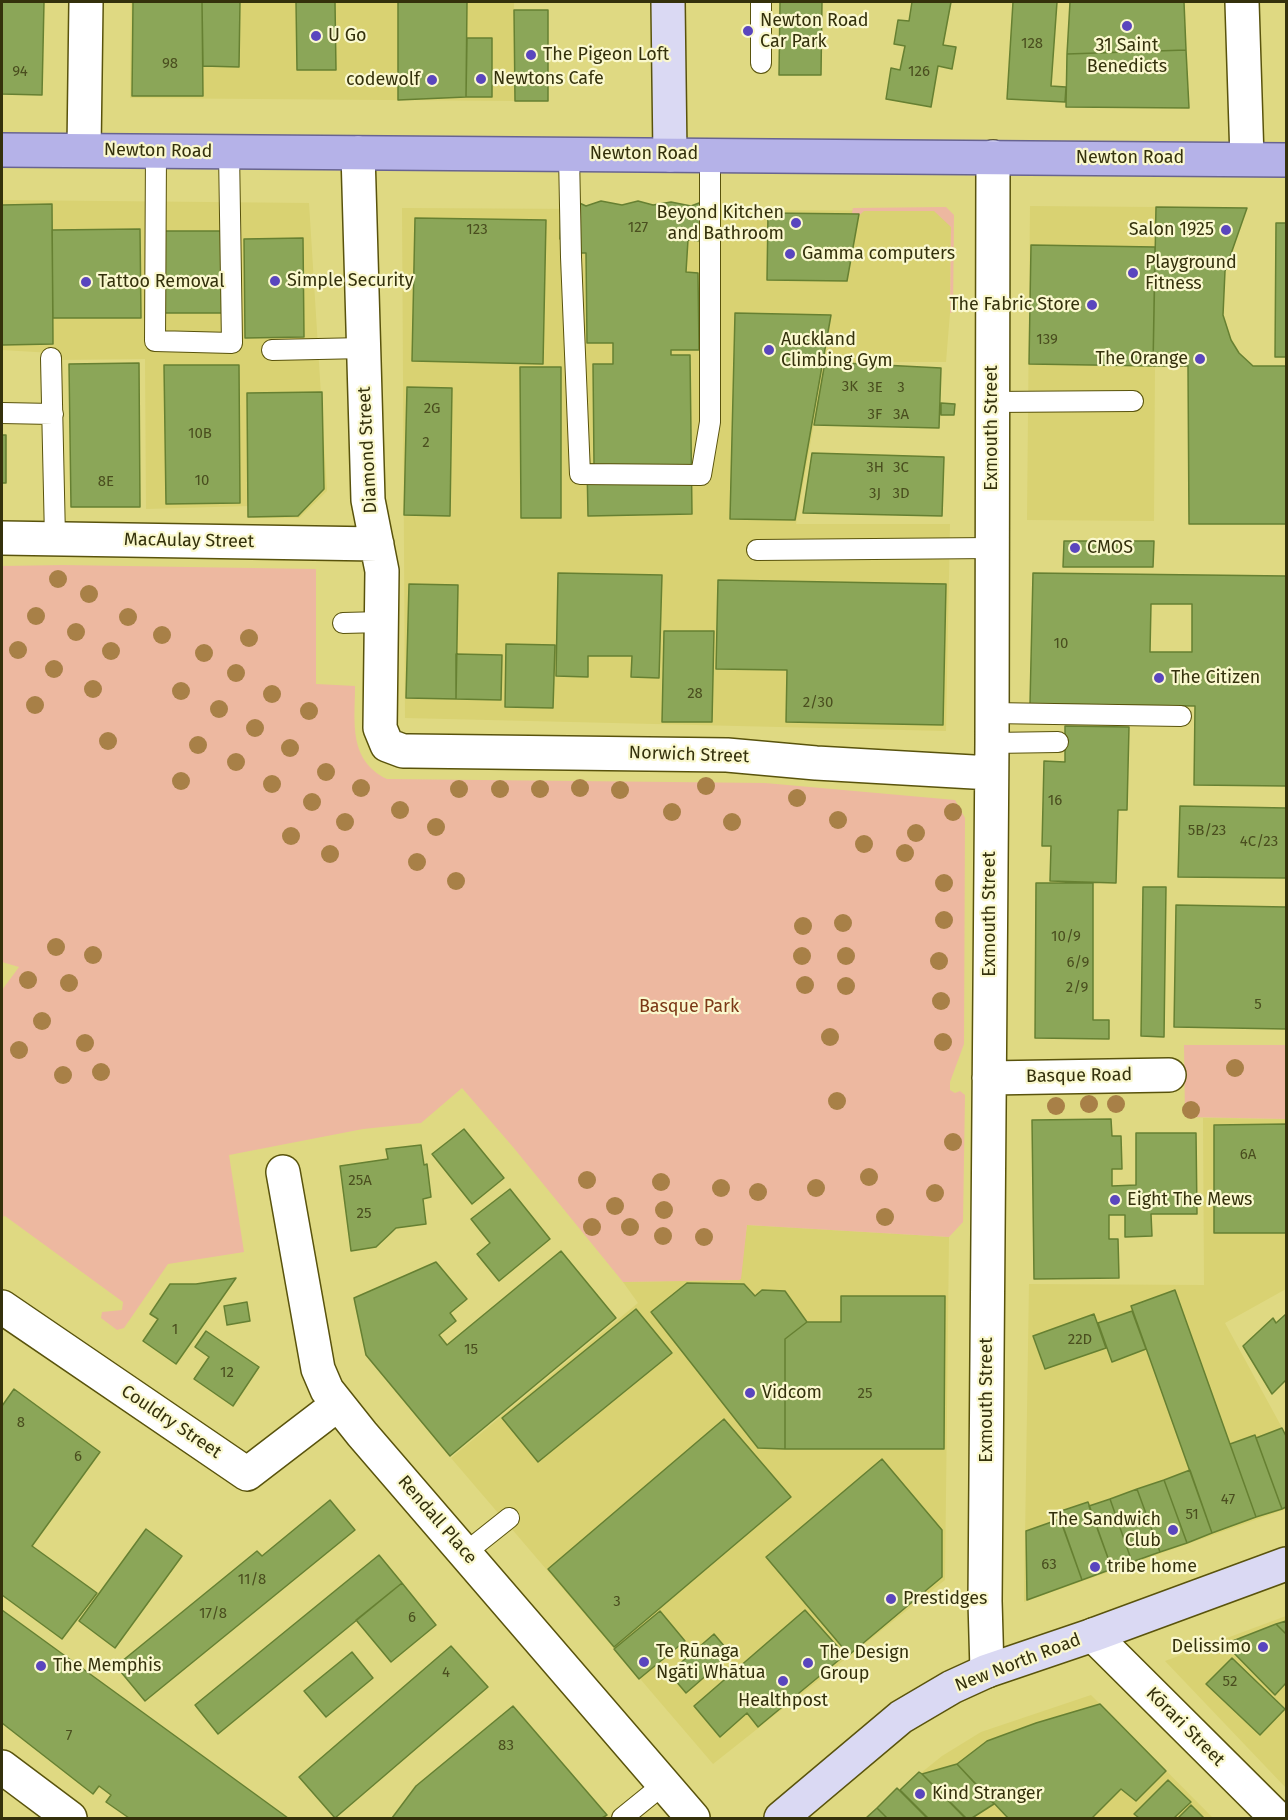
<!DOCTYPE html>
<meta charset="utf-8">
<style>
body{margin:0}
#map{position:relative;width:1288px;height:1820px;overflow:hidden;background:#dfd982;font-family:"Fira Sans",sans-serif}
canvas{display:block}
.frame{position:absolute;inset:0;border:3px solid #34310c;pointer-events:none}
</style>
<div id="map">
<canvas width="1288" height="1820"></canvas>
<div class="frame"></div>
</div>
<script>
const g = document.querySelector('canvas').getContext('2d');
g.lineJoin = 'round';
function fill(path, color) {
  g.fillStyle = color;
  g.fill(path, 'evenodd');
}
function strokePath(path, color, width, dash) {
  g.strokeStyle = color;
  g.lineWidth = width;
  g.lineCap = dash ? 'butt' : 'round';
  g.setLineDash(dash || []);
  g.stroke(path);
}
function write(font, color, halo, rows, align = 'center') {
  g.font = font + ' "Fira Sans",sans-serif';
  g.lineWidth = 4.5;
  g.setLineDash([]);
  g.textBaseline = 'middle';
  g.strokeStyle = halo;
  g.fillStyle = color;
  for (const [text, x, y, turn = 0] of rows) {
    g.save();
    g.translate(x, y);
    g.rotate((+turn || 0) * Math.PI / 180);
    g.textAlign = isNaN(turn) ? turn : align;
    if (halo) g.strokeText(text, 0, 0);
    g.fillText(text, 0, 0);
    g.restore();
  }
}
const built = new Path2D(`
 M131 2H514L515 101 130 98Z
 M2 200 309 203 327 491 299 518H253L249 506 146 509 145 359 55 360 52 353 2 350Z
 M1030 206 1156 207 1154 521 1027 520Z
 M402 208 948 211 951 227 950 313 946 362H825L796 524H950L946 731 405 718Z
 M1203 1118 1286 1119V1289L1225 1323 1286 1435V1509L1024 1602 1029 1284 1204 1285Z
 M747 1225 949 1237 945 1580 713 1764 451 1458 638 1303 623 1282 739 1280Z
 M1286 1616V1788L1165 1661Z
 M1091 1695 1213 1818H865L942 1756 981 1732Z`);
const green = new Path2D(`
 M946 207 954 215 953 312 950 313 951 227 934 211H864L850 224 853 208Z
 M63 565 316 569V684L355 686C355 722 348 760 387 779L765 783 955 800 965 818 964 1044 950 1082V1090L955 1093 960 1091 965 1095 963 1222 949 1237 747 1225 741 1279 739 1280 623 1282 513 1147 462 1088 421 1123 363 1129 229 1155 244 1252 168 1264 124 1328 117 1330 101 1318 102 1312 122 1310 123 1302 5 1216 2 1217V990L19 967 2 962V566Z
 M1184 1045H1286V1119L1185 1117Z`);
const building = new Path2D(`
 M2 2H44L42 95 2 94Z
 M133 2H202L203 96H132Z
 M202 2H240L239 67 203 66Z
 M296 2H335L336 70H297Z
 M398 2H467L466 97 398 100Z
 M780 2H822L821 75H779Z
 M912 2H951L943 45 956 47 952 69 938 66 931 107 886 99 891 68 900 70 905 46 894 44 898 20 909 21Z
 M1013 2H1057L1051 86 1066 87 1065 102 1007 99Z
 M1070 2H1184L1186 50 1067 54Z
 M514 10H548V101H515Z
 M467 38H492V97H466Z
 M1186 50 1189 108 1066 107 1067 54Z
 M575 201 586 206 601 201 622 205 638 201 653 205 671 202 691 206 699 203 718 205V242L688 240 686 272 698 273 699 350H671V355H690L692 514 588 516 587 464H594L593 364H613V343H587L586 253H580V239H560L561 205Z
 M52 204 53 344 2 345V205Z
 M1156 207 1247 208 1225 271 1223 315 1231 340 1239 353 1253 366H1286V524H1189L1188 366H1153Z
 M768 213 859 214 847 281 767 280Z
 M415 218 546 220 543 364 412 361Z
 M1276 223H1286V357H1275Z
 M140 229 141 318H53L52 230Z
 M161 231H222V313H160Z
 M303 238 304 337 245 338 244 239Z
 M1031 245 1155 247 1153 366 1029 364Z
 M735 313 831 315 795 520 730 519Z
 M825 362 941 368 939 428 814 425Z
 M139 363 140 507H71L69 364Z
 M164 365H239L240 503 166 504Z
 M520 367H561V518H521Z
 M407 387 452 388 450 516 404 515Z
 M322 392 324 489 298 516 248 517 247 393Z
 M941 403 955 404 954 415H941Z
 M2 435H6V483H2Z
 M812 453 944 457 942 516 803 513Z
 M1064 541H1154L1153 567H1063Z
 M558 573 662 575 659 678 631 677 632 656H588V677L556 676Z
 M1033 573 1286 576V786L1194 785 1195 706 1030 704ZM1151 604H1192V652H1150Z
 M718 580 946 584 943 725 786 722 787 670 716 669Z
 M409 584 458 585 456 699 406 698Z
 M664 631H714L712 722H662Z
 M506 644 555 645 553 708 505 707Z
 M456 654 502 655 501 700 456 699Z
 M1065 726 1129 727 1127 810H1118L1116 883 1050 881 1051 846H1042L1044 761 1065 762Z
 M1180 806 1286 808V878L1178 877Z
 M1036 883H1093V1020H1109V1039L1035 1038Z
 M1143 887H1166L1164 1037 1141 1036Z
 M1176 905 1286 907V1029L1174 1027Z
 M1111 1119 1112 1136H1121L1122 1169H1112V1186L1136 1185V1133H1196L1197 1214H1151L1152 1236 1125 1237V1215H1109V1239H1118L1119 1278 1034 1279 1032 1120Z
 M1286 1124V1233H1214V1125Z
 M464 1129 504 1178 472 1204 432 1154Z
 M421 1145 424 1165 427 1164 431 1197 423 1199 426 1224 396 1228 376 1247 351 1251 340 1166 388 1159 386 1149Z
 M510 1189 550 1239 499 1281 477 1254 490 1243 471 1219Z
 M561 1251 616 1318 450 1456 366 1355 354 1298 436 1262 467 1299 450 1313 456 1321 439 1335 447 1345Z
 M236 1278 176 1364 143 1341 158 1319 150 1314 170 1284H196Z
 M687 1283 744 1284 755 1296 762 1290 785 1291 807 1322 785 1339V1449L758 1448 651 1312Z
 M1175 1290 1256 1517 1212 1533 1131 1306Z
 M841 1296H945L944 1449H785V1339L807 1322H841Z
 M247 1302 250 1321 227 1325 224 1306Z
 M636 1309 672 1353 538 1462 502 1418Z
 M1132 1311 1146 1349 1112 1362 1098 1323Z
 M1094 1314 1106 1348 1045 1369 1033 1336Z
 M1286 1314V1380L1272 1394 1243 1346 1273 1318 1276 1323Z
 M206 1331 259 1367 233 1406 194 1379 209 1357 195 1347Z
 M14 1389 100 1452 32 1546 97 1593 62 1639 2 1595V1406Z
 M724 1419 791 1497 614 1647 548 1569Z
 M1282 1428 1286 1436V1507L1282 1509 1256 1438Z
 M1255 1435 1282 1509 1256 1517 1230 1444Z
 M882 1459 942 1530V1577L849 1655 766 1557Z
 M1190 1470 1212 1533 1187 1543 1164 1480Z
 M1164 1480 1187 1543 1160 1552 1137 1489Z
 M1137 1489 1160 1552 1132 1562 1110 1499Z
 M1110 1499 1132 1562 1112 1569 1089 1506Z
 M330 1500 355 1530 145 1701 116 1666 257 1551 262 1556Z
 M1088 1502 1112 1569 1082 1580 1058 1512Z
 M1060 1519 1082 1580 1027 1600 1026 1531Z
 M146 1529 182 1556 115 1648 79 1621Z
 M379 1555 402 1583 218 1734 195 1705Z
 M402 1583 436 1625 391 1662 356 1620Z
 M2 1610 288 1818H129L106 1802 111 1795 99 1786 93 1794 2 1723Z
 M805 1610 845 1655 758 1727 747 1713 720 1737 694 1706Z
 M660 1611 685 1641 639 1679 614 1649Z
 M1286 1621V1634L1276 1624Z
 M1276 1624 1286 1634V1683L1275 1695 1225 1644Z
 M714 1634 731 1654 686 1693 669 1673Z
 M451 1646 488 1687 335 1818 299 1777Z
 M352 1652 373 1678 326 1717 304 1691Z
 M1232 1658 1285 1709 1260 1735 1206 1684Z
 M1100 1704 1166 1771 1136 1801 1121 1789 1092 1818H1008L957 1764 987 1741 1036 1723Z
 M513 1706 607 1815 602 1818H392L416 1786Z
 M957 1764 994 1804 972 1818H966L922 1774Z
 M919 1772 922 1774 965 1818H928L900 1790Z
 M1168 1780 1191 1802 1174 1818H1139L1134 1814Z
 M897 1788 927 1818H887L877 1808Z
 M1191 1805 1204 1818H1178Z
 M877 1808 887 1818H866Z`);
const service = new Path2D(`
 M761 63V2
 M156 151 155 341 232 343 229 151
 M569 154 571 257 580 474 701 475 710 422V155
 M272 350 364 348
 M51 358 55 538
 M992 402 1133 401
 M2 413 53 414
 M757 550 991 548
 M343 623 382 622
 M991 713 1181 716
 M992 743 1058 742
 M465 1553 509 1518
 M622 1818 664 1784`);
const minor = new Path2D(`
 M1242 2 1247 159
 M84 150 86 2
 M358 153 368 500 382 571 380 728 387 745 403 751H410L727 755 816 763 991 773
 M2 538 377 544
 M989 1078 1169 1075
 M283 1172 318 1369 327 1390 362 1434 693 1818
 M2 1307 247 1474 337 1405
 M1093 1635 1277 1818
 M987 1671 985 1601 992 743 993 157
 M2 1767 70 1818`);
const secondary = new Path2D(`
 M668 2 670 155
 M781 1818 901 1717 952 1687 987 1671 1093 1635 1286 1564`);
const primary = new Path2D(`
 M2 150 1286 160`);
const trees = [
 [58,579],
 [89,594],
 [36,616],
 [128,617],
 [76,632],
 [162,635],
 [249,638],
 [18,650],
 [111,651],
 [204,653],
 [54,669],
 [236,673],
 [93,689],
 [181,691],
 [272,694],
 [35,705],
 [219,709],
 [309,711],
 [255,728],
 [108,741],
 [198,745],
 [290,748],
 [236,762],
 [326,772],
 [181,781],
 [272,784],
 [706,786],
 [361,788],
 [580,788],
 [459,789],
 [500,789],
 [540,789],
 [620,790],
 [797,798],
 [312,802],
 [400,810],
 [672,812],
 [953,812],
 [838,820],
 [345,822],
 [732,822],
 [436,827],
 [916,833],
 [291,836],
 [864,844],
 [905,853],
 [330,854],
 [417,862],
 [456,881],
 [944,883],
 [944,920],
 [843,923],
 [803,926],
 [56,947],
 [93,955],
 [802,956],
 [846,956],
 [939,961],
 [28,980],
 [69,983],
 [805,985],
 [846,986],
 [941,1001],
 [42,1021],
 [830,1037],
 [943,1042],
 [85,1043],
 [19,1050],
 [1235,1068],
 [101,1072],
 [63,1075],
 [837,1101],
 [1089,1104],
 [1116,1104],
 [1056,1106],
 [1191,1110],
 [953,1142],
 [869,1177],
 [587,1180],
 [661,1182],
 [721,1188],
 [816,1188],
 [758,1192],
 [935,1193],
 [615,1206],
 [664,1210],
 [885,1217],
 [592,1227],
 [630,1227],
 [663,1236],
 [704,1237]
];
const markers = [
 [1127,26,6,"#5a46be"],
 [748,31,6,"#5a46be"],
 [316,36,6,"#5a46be"],
 [531,55,6,"#5a46be"],
 [481,79,6,"#5a46be"],
 [432,80,6,"#5a46be"],
 [796,223,6,"#5a46be"],
 [1226,230,6,"#5a46be"],
 [790,254,6,"#5a46be"],
 [1133,273,6,"#5a46be"],
 [275,281,6,"#5a46be"],
 [86,282,6,"#5a46be"],
 [1092,305,6,"#5a46be"],
 [769,350,6,"#5a46be"],
 [1200,359,6,"#5a46be"],
 [1075,548,6,"#5a46be"],
 [1159,678,6,"#5a46be"],
 [1115,1200,6,"#5a46be"],
 [750,1393,6,"#5a46be"],
 [1173,1530,6,"#5a46be"],
 [1095,1567,6,"#5a46be"],
 [891,1599,6,"#5a46be"],
 [1263,1647,6,"#5a46be"],
 [644,1662,6,"#5a46be"],
 [808,1663,6,"#5a46be"],
 [41,1666,6,"#5a46be"],
 [783,1681,6,"#5a46be"],
 [920,1794,6,"#5a46be"]
];
const numberNames = [
 ["128",1032,44],
 ["98",170,64],
 ["94",20,72],
 ["126",919,72],
 ["127",638,228],
 ["123",477,230],
 ["139",1047,340],
 ["3K",850,387],
 ["3E",875,388],
 ["3",901,388],
 ["2G",432,409],
 ["3F",875,415],
 ["3A",901,415],
 ["10B",200,434],
 ["2",426,443],
 ["3H",875,468],
 ["3C",901,468],
 ["10",202,481],
 ["8E",106,482],
 ["3J",875,494],
 ["3D",901,494],
 ["10",1061,644],
 ["28",695,694],
 ["2/30",818,703],
 ["16",1055,801],
 ["5B/23",1207,831],
 ["4C/23",1259,842],
 ["10/9",1066,937],
 ["6/9",1078,963],
 ["2/9",1077,988],
 ["5",1258,1005],
 ["6A",1248,1155],
 ["25A",360,1181],
 ["25",364,1214],
 ["1",175,1330],
 ["22D",1080,1340],
 ["15",471,1350],
 ["12",227,1373],
 ["25",865,1394],
 ["8",21,1423],
 ["6",78,1457],
 ["47",1228,1500],
 ["51",1192,1515],
 ["63",1049,1565],
 ["11/8",252,1580],
 ["3",617,1602],
 ["17/8",213,1614],
 ["6",412,1618],
 ["4",446,1673],
 ["52",1230,1682],
 ["7",69,1736],
 ["83",506,1746]
];
const poiNames = [
 ["Newton Road",760,21],
 ["Car Park",760,42],
 ["U Go",328,36],
 ["31 Saint",1127,46,"center"],
 ["Benedicts",1127,67,"center"],
 ["The Pigeon Loft",543,55],
 ["Newtons Cafe",493,79],
 ["codewolf",420,80,"right"],
 ["Beyond Kitchen",784,213,"right"],
 ["and Bathroom",784,234,"right"],
 ["Salon 1925",1214,230,"right"],
 ["Gamma computers",802,254],
 ["Playground",1145,263],
 ["Fitness",1145,284],
 ["Simple Security",287,281],
 ["Tattoo Removal",98,282],
 ["The Fabric Store",1080,305,"right"],
 ["Auckland",781,340],
 ["Climbing Gym",781,361],
 ["The Orange",1188,359,"right"],
 ["CMOS",1087,548],
 ["The Citizen",1171,678],
 ["Eight The Mews",1127,1200],
 ["Vidcom",762,1393],
 ["The Sandwich",1161,1520,"right"],
 ["Club",1161,1541,"right"],
 ["tribe home",1107,1567],
 ["Prestidges",903,1599],
 ["Delissimo",1251,1647,"right"],
 ["Te Rūnaga",656,1652],
 ["Ngāti Whātua",656,1673],
 ["The Design",820,1653],
 ["Group",820,1674],
 ["The Memphis",53,1666],
 ["Healthpost",783,1701,"center"],
 ["Kind Stranger",932,1794]
];
const streetNames = [
 ["Newton Road",158,151,1],
 ["Newton Road",644,154],
 ["Newton Road",1130,158],
 ["Exmouth Street",992,428,-90],
 ["Diamond Street",368,450,-93],
 ["MacAulay Street",189,541,1],
 ["Norwich Street",689,755,2],
 ["Exmouth Street",990,914,-90],
 ["Basque Road",1079,1076,-1],
 ["Exmouth Street",987,1400,-90],
 ["Couldry Street",171,1422,34],
 ["Rendall Place",437,1520,49],
 ["New North Road",1018,1663,-21],
 ["Kōrari Street",1185,1727,45]
];
const parkNames = [
 ["Basque Park",689,1007]
];
fill(built, '#d9d272');
fill(green, '#edb8a0');
fill(building, '#8ba658');
strokePath(building, '#668032', 1.5);
strokePath(service, '#59530c', 22);
strokePath(minor, '#59530c', 36);
strokePath(secondary, '#59530c', 36);
strokePath(primary, '#686491', 36);
strokePath(service, '#fff', 20);
strokePath(minor, '#fff', 33);
strokePath(secondary, '#dad9f3', 33);
strokePath(primary, '#b5b2e8', 33);
g.fillStyle = '#a88047';
for (const [x, y] of trees) {
  g.beginPath();
  g.arc(x, y, 9, 0, 2 * Math.PI);
  g.fill();
}
for (const [x, y, r, color] of markers) {
  const dot = new Path2D();
  dot.arc(x, y, r, 0, 2 * Math.PI);
  g.fillStyle = color;
  g.fill(dot);
  strokePath(dot, '#faf8ce', 2);
}
write('15px', '#4a4e1f', null, numberNames);
write('18px', '#34310c', '#faf8ce', poiNames, 'left');
write('18px', '#34310c', '#faf8ce', streetNames);
write('18px', '#7b3816', '#faf8ce', parkNames);
</script>
